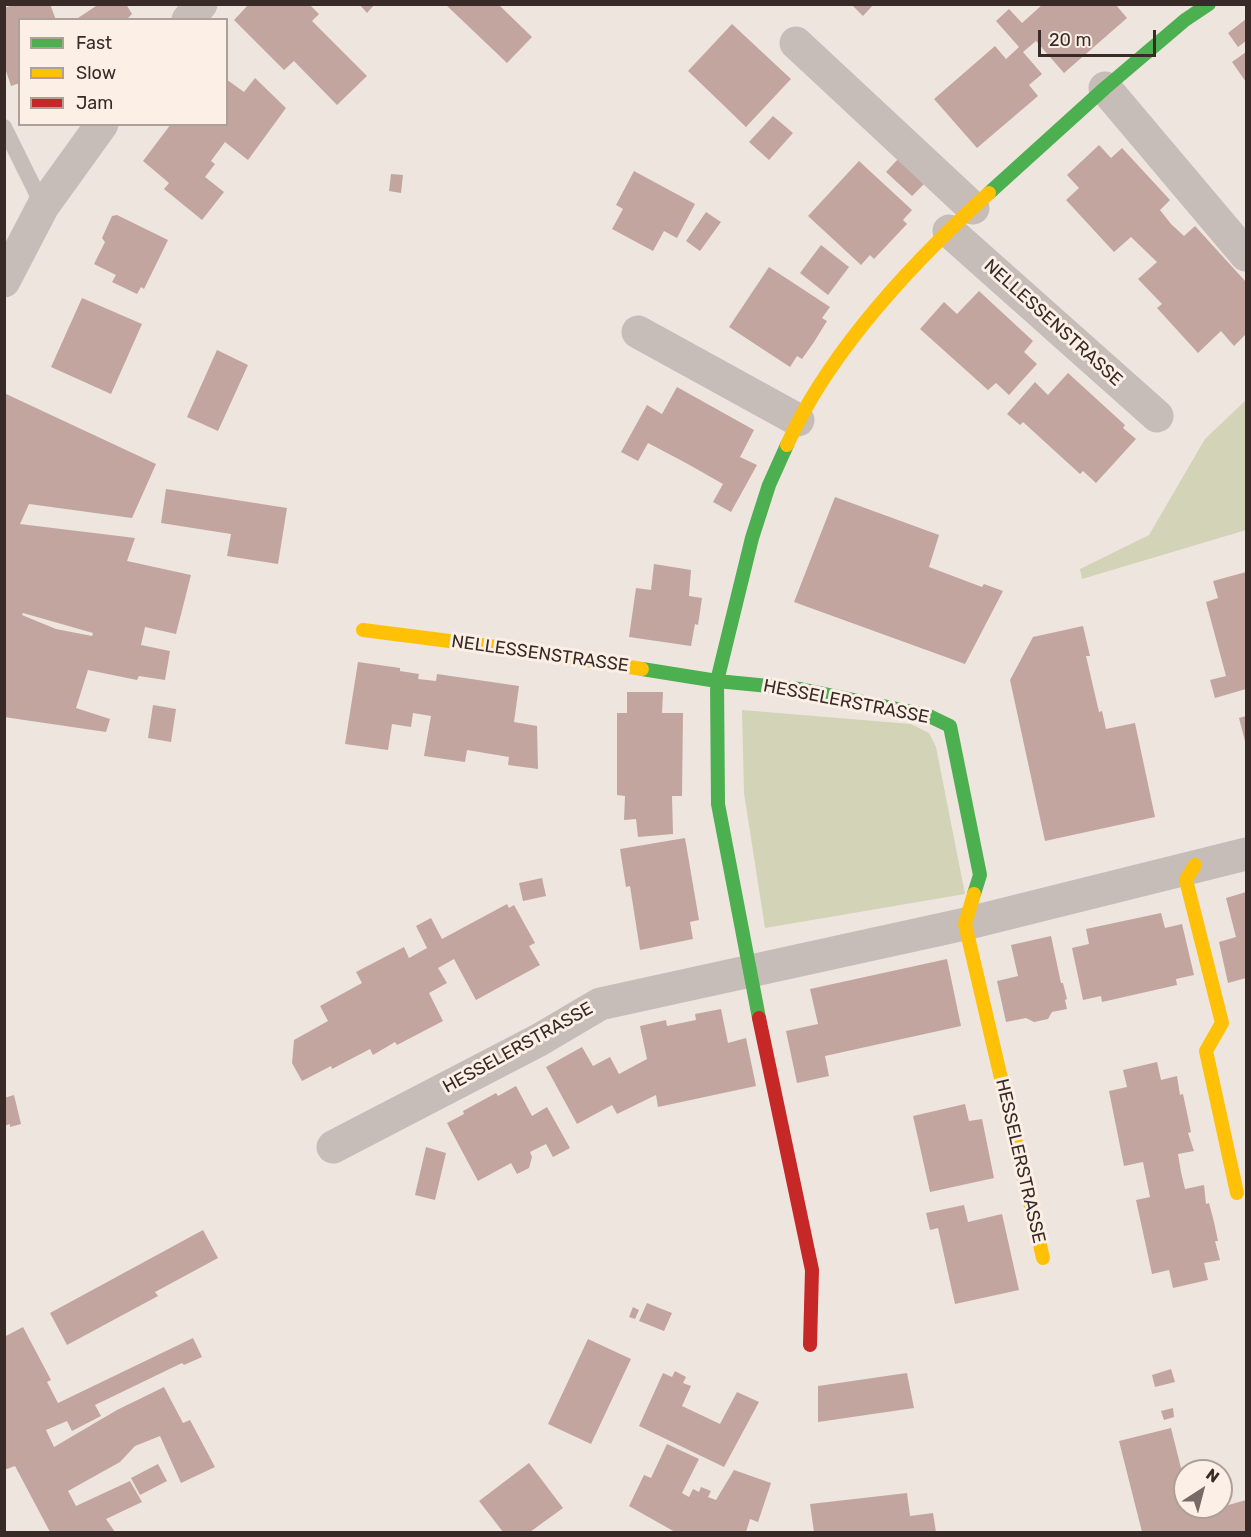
<!DOCTYPE html>
<style>
body{margin:0}
#map{position:relative;width:1251px;height:1537px;overflow:hidden;background:#eee5df;font-family:Rubik,sans-serif}
canvas{display:block}
.frame{position:absolute;inset:0;border:6px solid #382a26;pointer-events:none}
.legend{position:absolute;left:18px;top:18px;width:210px;height:108px;box-sizing:border-box;background:#fbefe6;border:2px solid #ada099;margin:0;padding:8px 10px;list-style:none;font-size:18px;color:#382a26}
.legend li{display:flex;align-items:center;gap:12px;height:30px}
.legend b{width:30px;border:2px solid #ada099}
.north{position:absolute;left:1173px;top:1459px;width:60px;height:60px;box-sizing:border-box;background:#fbefe6;border:2px solid #ada099;border-radius:50%;rotate:36deg;font-size:16px;font-weight:700;line-height:24px;text-align:center;color:#382a26}
.north::after{content:'';display:block;margin:auto;width:21px;height:27px;background:#786b67;clip-path:polygon(50% 0,100% 100%,50% 72%,0 100%)}
.scale{position:absolute;left:1038px;top:30px;width:118px;height:27px;box-sizing:border-box;border:3px solid #382a26;border-top:0;padding-left:8px;font-size:18px;line-height:21px;white-space:nowrap;color:#382a26;-webkit-text-stroke:4px #fbefe6;paint-order:stroke}
</style>
<div id="map">
<canvas width="1251" height="1537"></canvas>
<div class="frame"></div>
<ul class="legend">
<li><b style="height:8px;background:#4caf50"></b>Fast</li>
<li><b style="height:8px;background:#ffc107"></b>Slow</li>
<li><b style="height:8px;background:#c62828"></b>Jam</li>
</ul>
<div class="north">N</div>
<div class="scale">20 m</div>
</div>
<script>
const g = document.querySelector('canvas').getContext('2d');
g.lineJoin = 'round';
function fill(path, color) {
  g.fillStyle = color;
  g.fill(path, 'evenodd');
}
function strokePath(path, color, width, dash) {
  g.strokeStyle = color;
  g.lineWidth = width;
  g.lineCap = dash ? 'butt' : 'round';
  g.setLineDash(dash || []);
  g.stroke(path);
}
function write(font, color, halo, rows, align = 'center') {
  g.font = font + ' Rubik,sans-serif';
  g.lineWidth = 6;
  g.setLineDash([]);
  g.textBaseline = 'middle';
  g.strokeStyle = halo;
  g.fillStyle = color;
  for (const [text, x, y, turn = 0] of rows) {
    g.save();
    g.translate(x, y);
    g.rotate((+turn || 0) * Math.PI / 180);
    g.textAlign = isNaN(turn) ? turn : align;
    if (halo) g.strokeText(text, 0, 0);
    g.fillText(text, 0, 0);
    g.restore();
  }
}
const green = new Path2D(`
 M1246 400V530L1082 579 1080 569 1149 535 1205 439Z
 M742 710 911 724 929 733 936 747 965 894 765 928 744 793Z`);
const building = new Path2D(`
 M16 4H50L56 20H20V83L11 86 4 65V8Z
 M99 4H126L132 14 126 20H75Z
 M249 4H309L319 14 312 21 367 76 337 105 294 61 284 70 234 20Z
 M359 4H375L367 13Z
 M445 4H498L532 37 507 63Z
 M851 4H874L863 16Z
 M1042 5H1116L1127 18 1064 73 1036 41 1023 52 1042 74 1029 85 1038 96 977 148 934 99 995 46 1006 59 1019 47 996 21 1009 9 1022 23Z
 M1246 19V41L1238 47 1228 33Z
 M732 24 791 79 746 127 688 71Z
 M1246 52V82L1232 62Z
 M255 78 286 108 248 160 225 142 211 161 215 164 205 177 224 192 202 220 164 189 169 183 143 161 171 124H226V79L244 92Z
 M773 116 793 133 769 160 749 142Z
 M1099 145 1111 158 1122 148 1170 200 1160 210 1171 224 1184 236 1195 226 1246 282V334L1234 346 1221 331 1198 353 1157 308 1162 304 1138 279 1157 262 1131 237 1114 252 1066 200 1079 188 1067 175Z
 M898 159 924 184 912 196 886 172Z
 M859 161 912 210 903 220 907 224 874 259 870 255 861 265 808 216Z
 M634 171 695 204 677 238 664 231 653 251 612 229 623 209 616 205Z
 M391 174 403 175 401 193 389 191Z
 M706 212 721 222 700 251 686 241Z
 M117 215 168 240 144 289 141 287 137 294 112 282 116 275 94 264 105 242 102 238 112 216Z
 M821 245 849 267 828 295 800 273Z
 M769 267 830 307 822 318 827 321 814 342 802 359 797 356 790 367 729 327Z
 M979 291 1033 341 1024 352 1037 364 1009 395 996 383 988 390 920 329 944 302 957 314Z
 M82 298 142 324 111 394 51 367Z
 M217 350 248 365 218 431 187 417Z
 M1068 373 1125 425 1123 428 1136 439 1096 483 1083 471 1080 474 1023 422 1020 425 1007 414 1035 382 1048 395Z
 M677 387 754 430 740 457 757 465 731 512 713 502 723 484 686 463 648 443 638 461 621 452 647 405 662 414Z
 M4 393 156 464 132 518 29 504 20 524 135 538 127 561 191 575 176 634 145 627 141 645 170 651 165 680 139 676 137 680 88 670 76 708 110 719 106 732 4 717ZM23 613 93 633 92 636 56 629 22 615Z
 M166 489 287 508 278 564 227 556 231 534 161 523Z
 M835 497 939 535 929 567 982 587 984 584 1003 591 965 664 794 602Z
 M654 564 691 570 689 596 702 598 698 625 695 624 691 646 629 637 636 588 651 590Z
 M1246 572V689L1215 698 1210 680 1226 676 1206 602 1218 598 1213 581Z
 M1083 626 1090 656H1086L1099 712 1102 711 1106 729 1135 723 1155 817 1045 841 1010 680 1033 637Z
 M358 662 400 668V671L419 674 418 679 436 681 437 674 519 686 514 722 537 726 538 769 508 765 509 757 467 750 465 762 424 756 431 716 413 713 411 727 392 724 388 750 345 744Z
 M627 692H663L662 713H683L682 796H672L673 834 638 837 636 819 624 820 625 796 617 795V713H627Z
 M153 705 176 709 171 742 148 738Z
 M1246 716V745L1239 718Z
 M685 838 699 920 690 922 693 939 640 950 630 886 626 887 620 849Z
 M542 878 546 896 523 901 519 883Z
 M1246 892V960H1245L1246 978 1228 983 1219 942 1236 937 1226 898Z
 M507 904 509 908 514 905 535 943 529 946 540 965 476 1000 454 959 438 968 447 983 429 993 443 1021 397 1045 395 1042 373 1055 370 1049 332 1069 331 1066 302 1081 292 1063 294 1040 328 1021 320 1006 362 983 356 972 404 947 409 958 427 948 416 926 431 918 442 939Z
 M1161 913 1165 928 1182 924 1194 975 1176 979 1177 985 1102 1002 1101 996 1083 1000 1072 948 1089 944 1086 929Z
 M1051 936 1061 983H1063L1067 999 1065 1000 1067 1009 1052 1012 1048 1019 1034 1022 1026 1018 1006 1022 997 981 1018 976 1011 945Z
 M947 959 961 1026 825 1056 829 1076 797 1083 786 1031 818 1024 810 989Z
 M721 1009 728 1043 746 1038 756 1086 658 1107 656 1095 617 1114 612 1105 577 1124 546 1067 582 1047 593 1066 610 1057 619 1074 647 1059 640 1026 666 1020 667 1026 696 1020 695 1014Z
 M1157 1062 1161 1080 1177 1076 1180 1095 1183 1094 1191 1132 1188 1133 1194 1151 1178 1154 1181 1172 1185 1189 1204 1185 1206 1204 1209 1203 1214 1222 1218 1241H1215L1220 1260 1204 1263 1208 1280 1173 1288 1169 1270 1152 1274 1136 1200 1150 1197 1143 1162 1124 1166 1109 1091 1127 1087 1123 1070Z
 M516 1086 532 1116 547 1107 570 1148 553 1157 546 1144 530 1152 532 1157 529 1168 517 1174 511 1163 478 1181 447 1123 464 1114 463 1111 496 1093 498 1096Z
 M14 1095 21 1124 10 1127V1124L4 1126V1098Z
 M965 1104 969 1121 982 1119 994 1178 930 1192 913 1116Z
 M426 1147 446 1153 435 1200 415 1195Z
 M964 1205 968 1222 1002 1214 1019 1290 955 1304 938 1228 930 1230 926 1213Z
 M203 1230 218 1258 155 1292 158 1296 67 1345 50 1313Z
 M647 1303 672 1313 664 1331 639 1321Z
 M633 1307 639 1310 635 1319 629 1317Z
 M23 1327 51 1380 47 1382 58 1403 193 1338 202 1357 184 1365 182 1363 95 1405 101 1416 72 1431 67 1421 46 1430 54 1447 117 1410 164 1387 183 1423 190 1420 215 1467 181 1483 160 1436 135 1446 120 1462 68 1491 76 1506 130 1481 142 1502 106 1519 115 1532H50L15 1466 4 1470V1337Z
 M588 1339 631 1359 591 1444 548 1424Z
 M1171 1369 1175 1382 1155 1387 1152 1375Z
 M675 1371 686 1377 683 1383 691 1386 682 1406 720 1424 737 1392 759 1402 724 1467 639 1426 663 1373 672 1377Z
 M907 1373 914 1408 818 1422V1386Z
 M1173 1408 1174 1417 1164 1420 1161 1411Z
 M1171 1428 1185 1484V1507H1191L1193 1515 1246 1500V1532H1142L1119 1441Z
 M667 1444 699 1459 682 1493 689 1497 693 1489 699 1492 701 1487 711 1491 708 1497 716 1500 734 1470 771 1483 758 1522 750 1519 746 1532H675L629 1506 644 1475 651 1478Z
 M529 1463 563 1508 530 1532H503L479 1501Z
 M158 1464 167 1481 140 1495 131 1478Z
 M907 1493 910 1516 933 1513 936 1532H814L810 1504Z`);
const lane = new Path2D(`
 M4 127 43 206`);
const street = new Path2D(`
 M188 20 201 4
 M796 43 973 208
 M1105 88 1246 255
 M949 231 1157 416
 M4 281 43 206 102 124
 M638 332 798 420
 M333 1147 539 1040 600 1004 965 924 1246 854`);
const fast = new Path2D(`
 M989 193 1105 88 1185 20 1209 4
 M642 669 717 681 800 689 927 715 950 726 980 875 974 894
 M759 1018 718 804 717 681 752 538 769 485 787 445`);
const slow = new Path2D(`
 M787 445C829 351 913 262 989 193
 M363 630 536 652 642 669
 M1195 865 1186 880 1222 1023 1206 1051 1237 1193
 M974 894 965 924 1043 1258`);
const jam = new Path2D(`
 M759 1018 812 1270 810 1345`);
const streetNames = [
 ["NELLESSENSTRASSE",1053,323,42],
 ["NELLESSENSTRASSE",540,654,8],
 ["HESSELERSTRASSE",846,702,11],
 ["HESSELERSTRASSE",518,1048,-29],
 ["HESSELERSTRASSE",1020,1161,77]
];
fill(green, '#d2d3b7');
fill(building, '#c3a59f');
strokePath(lane, '#c7bdb8', 16);
strokePath(street, '#c7bdb8', 33);
strokePath(fast, '#4caf50', 14);
strokePath(slow, '#ffc107', 14);
strokePath(jam, '#c62828', 14);
write('18px', '#382a26', '#fbefe6', streetNames);
</script>
